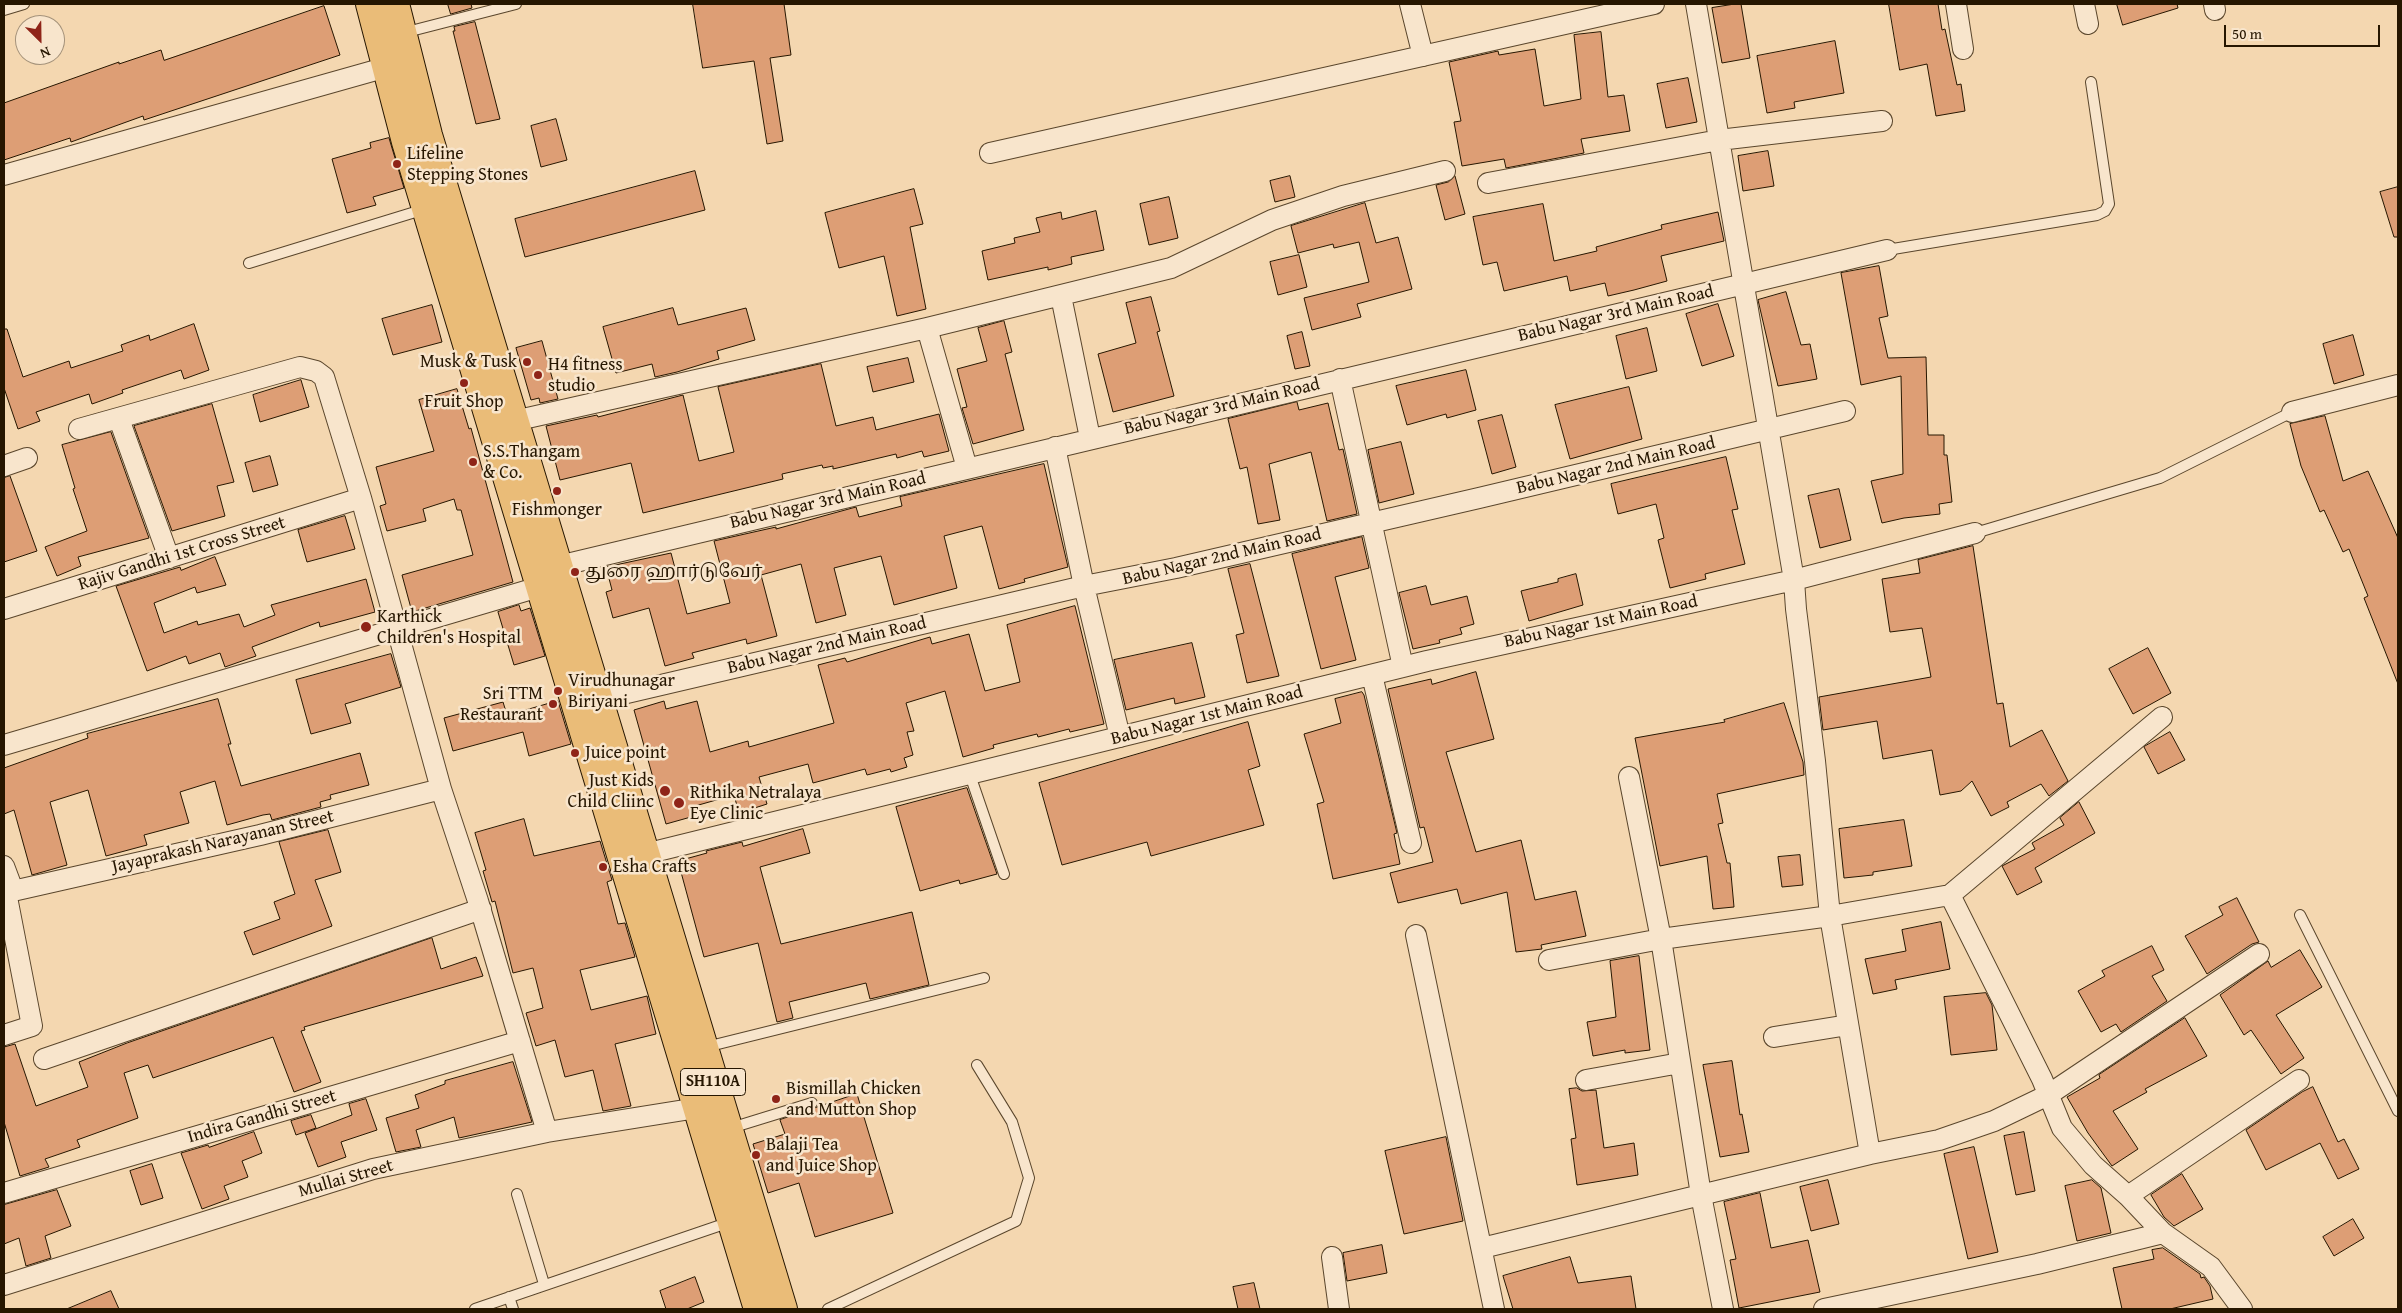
<!DOCTYPE html>
<meta charset="utf-8">
<style>
body{margin:0}
#map{position:relative;width:2402px;height:1313px;overflow:hidden;background:#f4d7b0;font-family:"Gentium Book Plus",serif}
canvas{display:block}
.frame{position:absolute;inset:0;border:5px solid #261600;pointer-events:none}
.north{position:absolute;left:15px;top:15px;width:50px;height:50px;box-sizing:border-box;background:#f8e5cc;border:1px solid #a4927a;border-radius:50%;rotate:157deg;font-size:14px;font-weight:700;line-height:20px;text-align:center;color:#261600}
.north::after{content:'';display:block;margin:auto;width:18px;height:22px;background:#8f2418;clip-path:polygon(50% 0,100% 100%,50% 72%,0 100%)}
.scale{position:absolute;left:2224px;top:25px;width:156px;height:22px;box-sizing:border-box;border:2px solid #261600;border-top:0;padding-left:6px;font-size:15px;line-height:18px;white-space:nowrap;color:#261600;-webkit-text-stroke:4px #f8e5cc;paint-order:stroke}
</style>
<div id="map">
<canvas width="2402" height="1313"></canvas>
<div class="frame"></div>
<div class="north">N</div>
<div class="scale">50 m</div>
</div>
<script>
const g = document.querySelector('canvas').getContext('2d');
g.lineJoin = 'round';
function fill(path, color) {
  g.fillStyle = color;
  g.fill(path, 'evenodd');
}
function strokePath(path, color, width, dash) {
  g.strokeStyle = color;
  g.lineWidth = width;
  g.lineCap = dash ? 'butt' : 'round';
  g.setLineDash(dash || []);
  g.stroke(path);
}
function write(font, color, halo, rows, align = 'center') {
  g.font = font + ' "Gentium Book Plus","Noto Serif Tamil",serif';
  g.lineWidth = 5;
  g.setLineDash([]);
  g.textBaseline = 'middle';
  g.strokeStyle = halo;
  g.fillStyle = color;
  for (const [text, x, y, turn = 0] of rows) {
    g.save();
    g.translate(x, y);
    g.rotate((+turn || 0) * Math.PI / 180);
    g.textAlign = isNaN(turn) ? turn : align;
    if (halo) g.strokeText(text, 0, 0);
    g.fillText(text, 0, 0);
    g.restore();
  }
}
const building = new Path2D(`
 M448 4H471L472 8 451 14Z
 M693 4H784L791 55 770 58 783 141 767 144 754 61 703 68Z
 M1735 4H1741L1750 58 1722 63 1712 8Z
 M1889 4H1938L1942 30 1945 29 1957 85 1961 84 1965 111 1936 116 1927 64 1900 70Z
 M2117 4H2177L2178 8 2123 25Z
 M324 6 340 55 144 120 143 116 71 142 70 138 4 160V103L119 62V64L161 50 164 60Z
 M475 22 500 119 476 124 453 31H455L454 27Z
 M1601 32 1608 97 1624 95 1630 131 1581 139 1584 153 1506 168 1504 159 1462 166 1454 122 1461 121 1449 62 1498 51 1499 55 1535 49 1544 106 1581 99 1574 35Z
 M1835 41 1844 93 1794 102 1795 108 1767 113 1757 56Z
 M1688 78 1697 122 1666 128 1657 84Z
 M556 119 567 160 541 167 531 126Z
 M389 138 404 188 373 197 376 205 347 213 332 159 371 148 370 143Z
 M1768 151 1774 186 1743 191 1738 156Z
 M695 171 705 210 525 257 515 219Z
 M1290 176 1295 197 1275 202 1270 181Z
 M1455 176 1465 214 1445 220 1436 185 1448 182Z
 M2398 187V237H2394L2380 192Z
 M914 189 923 224 910 227 926 309 897 316 884 256 839 268 825 213Z
 M1169 197 1178 238 1149 245 1140 204Z
 M1365 203 1376 243 1398 237 1412 289 1357 304 1361 317 1312 330 1304 298 1369 282 1359 242 1334 248 1333 244 1298 253 1291 226Z
 M1543 204 1554 261 1597 251 1596 247 1662 229 1661 225 1718 212 1724 241 1661 256 1667 281 1634 290 1608 296 1605 283 1570 291 1567 276 1504 291 1497 262 1483 265 1473 217Z
 M1096 211 1104 250 1071 257 1072 264 1048 270V267L988 280 982 251 1015 243 1014 238 1040 232 1036 218 1061 212 1062 219Z
 M1299 255 1307 287 1278 295 1270 262Z
 M1879 266 1888 316 1879 318 1888 358 1926 357 1928 435H1944V455H1947L1952 502 1939 504 1940 514 1904 518 1882 523 1871 481 1903 474 1901 376 1861 385 1841 273Z
 M1786 292 1801 345 1810 344 1817 379 1778 386 1758 300Z
 M1151 297 1160 331 1157 332 1174 396 1113 412 1098 354 1136 343 1126 303Z
 M1718 304 1734 356 1702 366 1686 314Z
 M432 305 442 342 393 355 382 319Z
 M673 308 678 325 746 308 755 340 717 351 719 359 677 372 655 377 652 364 616 373 603 327Z
 M1004 321 1012 352 1005 354 1024 430 973 444 962 408 967 407 957 369 987 361 978 328Z
 M194 324 209 370 184 379 181 370 122 390 123 393 92 404 89 394 36 412 40 421 18 429 4 388V329H7L23 377 69 361 71 368 123 351 121 345 149 335 150 340Z
 M1647 328 1657 371 1626 379 1616 336Z
 M1302 332 1310 366 1295 369 1287 336Z
 M2353 335 2364 375 2334 384 2323 344Z
 M542 341 558 399 540 403 539 398 531 400 516 348Z
 M908 358 914 382 873 392 867 367Z
 M821 364 836 426 873 417 876 430 939 414 949 451 924 457 922 451 897 458 896 454 833 469V466L823 468 822 465 782 474 783 479 643 513 631 463 560 480 546 426 597 415 598 417 683 395 699 461 734 452 718 387Z
 M1466 370 1476 410 1447 418 1446 414 1407 425 1396 386Z
 M301 380 309 407 260 422 253 395Z
 M1629 387 1642 439 1570 459 1555 405Z
 M457 389 469 429 471 428 513 582 412 612 402 575 473 555 461 510H457L454 499 423 509 426 521 387 531 380 506 386 504 376 467 434 451 419 400Z
 M1297 402 1299 410 1328 403 1339 450 1343 449 1357 514 1327 521 1311 452 1269 464 1280 520 1258 524 1247 467 1240 469 1228 419Z
 M212 404 234 482 217 486 225 516 172 531 134 426Z
 M1502 415 1516 467 1492 474 1478 421Z
 M2325 416 2343 481 2368 471 2398 538V684L2364 598 2368 596 2349 549 2343 552 2324 510 2320 512 2301 466 2290 424Z
 M111 432 149 538 78 557 81 566 57 576 45 547 87 531 73 489 75 488 62 445Z
 M1401 442 1414 494 1379 503 1368 450Z
 M270 456 278 485 253 492 245 463Z
 M1726 457 1738 509 1732 510 1745 564 1705 574 1706 579 1670 588 1658 540 1664 538 1656 504 1618 514 1611 484Z
 M1044 464 1068 567 1024 579 1025 582 999 589 982 526 944 536 957 588 894 605 881 556 834 568 846 615 816 623 801 564 761 575 777 636 747 644 746 639 692 653 694 658 665 666 649 608 613 618 606 592 612 590 606 567 671 553 687 614 730 603 714 541 776 527V529L856 507 859 517 902 506 900 497Z
 M10 476 37 551 4 562V478Z
 M1839 489 1851 540 1820 548 1808 496Z
 M345 516 355 549 307 562 298 530Z
 M1362 537 1369 568 1335 577 1356 660 1321 669 1292 554Z
 M1973 546 1997 704 2003 703 2010 747 2042 730 2068 781 2049 796 2041 784 2007 802 2009 807 1991 816 1972 781 1961 791 1940 795 1932 750 1883 759 1877 721 1823 730 1819 697 1931 677 1922 628 1890 632 1882 579 1920 573 1918 560Z
 M215 557 226 585 197 593 195 587 154 603 164 633 197 621 198 625 239 614 244 627 275 615 271 605 366 579 375 612 320 627 319 622 252 647 256 656 225 667 220 653 189 664 186 656 147 671 116 586 180 567 181 570Z
 M1250 564 1279 676 1247 683 1236 635 1244 633 1228 569Z
 M1576 574 1583 605 1529 621 1521 591 1558 582V579Z
 M1426 586 1431 605 1467 596 1474 624 1460 628 1462 634 1439 640 1440 643 1413 649 1399 593Z
 M519 605 521 611 530 608 545 656 514 665 498 612Z
 M1075 606 1104 724 1070 732 1069 729 1038 737 1037 734 993 745 994 748 963 757 945 691 906 703 914 731 907 732 913 755 904 758 907 767 891 772 890 769 867 775 865 769 813 783 808 764 759 777 767 804 739 813 734 795 695 806 698 815 666 824 634 710 664 701 666 709 697 701 710 752 748 741 749 747 834 723 818 665 845 658 847 662 930 637 932 644 969 634 985 691 1020 682 1007 625Z
 M1192 643 1205 697 1175 704 1174 698 1126 710 1114 660Z
 M2148 648 2171 693 2133 714 2109 669Z
 M391 654 401 687 345 704 351 723 311 734 296 680Z
 M1476 672 1494 739 1446 752 1476 852 1521 840 1535 900 1576 891 1586 936 1541 945 1542 949 1516 952 1507 892 1461 904 1457 889 1398 903 1390 873 1433 862 1424 827 1420 828 1388 689 1431 679 1432 684Z
 M1362 692 1364 695 1397 833 1394 834 1400 864 1333 879 1317 804 1324 802 1304 734 1341 723 1335 699Z
 M218 699 231 744H228L241 786 360 753 369 785 330 795 331 799 320 802 321 807 272 820 270 814 263 815 227 825 215 781 180 792 189 823 144 835 147 845 106 856 88 790 50 802 67 865 32 875 14 810 4 814V768L88 738 87 734Z
 M558 701 571 744 529 756 523 732 453 751 444 718 503 702 507 715Z
 M1784 703 1803 762 1804 775 1717 794 1723 823 1718 824 1727 863H1730L1734 907 1713 909 1707 856 1660 866 1635 738 1725 722 1724 720Z
 M1248 722 1260 766 1248 770 1264 825 1151 856 1147 842 1062 865 1039 783Z
 M2170 732 2185 760 2158 774 2144 747Z
 M967 788 997 874 960 884 959 880 920 891 896 807Z
 M2079 802 2095 833 2035 868 2042 882 2017 895 2002 866 2035 849 2032 843 2064 825 2060 818Z
 M524 819 534 856 600 841 612 880 607 882 618 924 625 923 635 957 580 970 591 1010 647 996 656 1034 615 1044 631 1106 603 1111 593 1070 565 1077 555 1040 536 1046 526 1013 543 1008 533 968 513 973 495 901 492 902 483 871 486 870 475 833Z
 M1904 820 1912 866 1873 872V875L1844 878 1839 829Z
 M803 829 810 853 760 867 781 944 912 912 929 985 870 999 866 983 789 1002 793 1018 777 1022 758 943 704 957 678 861 707 853 706 851 742 842 743 846Z
 M328 830 341 872 315 880 332 926 253 955 244 932 280 919 274 902 295 894 279 842Z
 M1800 855 1803 885 1782 887 1778 857Z
 M2237 898 2259 942 2252 944 2207 974 2185 936 2223 915 2219 907Z
 M1941 922 1950 969 1895 980 1897 989 1873 994 1865 959 1906 951 1902 930Z
 M432 938 441 969 476 957 483 976 304 1027 305 1030 301 1031 321 1082 294 1092 273 1037 153 1078 148 1065 124 1073 138 1118 77 1140 80 1147 45 1159 49 1167 20 1176 4 1122V1047L15 1044 36 1106 88 1087 79 1062 127 1043Z
 M2152 946 2164 970 2152 976 2167 1001 2121 1032 2116 1024 2101 1032 2078 991 2105 976 2102 971Z
 M2300 950 2322 987 2276 1015 2304 1058 2281 1074 2251 1030 2244 1035 2220 995 2268 961 2271 967Z
 M1639 956 1650 1050 1625 1053V1050L1593 1056 1587 1022 1616 1017 1610 961Z
 M1986 993 1992 1005 1997 1050 1951 1055 1944 997Z
 M2185 1018 2207 1056 2145 1089 2147 1092 2113 1111 2138 1149 2112 1166 2088 1133 2067 1097 2100 1078 2099 1075Z
 M1732 1061 1740 1115 1742 1114 1749 1152 1720 1157 1703 1065Z
 M513 1062 532 1122 459 1138 454 1117 416 1130 421 1147 396 1152 386 1118 419 1108 415 1095 445 1084V1081Z
 M2313 1087 2338 1142 2344 1139 2359 1169 2338 1179 2320 1143 2266 1170 2246 1130 2302 1092Z
 M1577 1088 1582 1091 1596 1090 1604 1148 1634 1143 1638 1175 1577 1185 1571 1139 1576 1138 1569 1089Z
 M857 1094 893 1213 815 1237 799 1183 768 1193 753 1144 785 1134 780 1120Z
 M366 1099 377 1130 341 1142 346 1157 318 1167 305 1133 352 1115 349 1104Z
 M311 1115 316 1128 296 1135 291 1121Z
 M254 1132 262 1153 242 1161 248 1177 224 1186 229 1199 202 1209 181 1153 208 1145 209 1147Z
 M2024 1132 2035 1191 2016 1195 2004 1136Z
 M1446 1137 1463 1221 1404 1234 1385 1151Z
 M1974 1147 1998 1252 1968 1259 1944 1154Z
 M152 1164 163 1198 141 1205 130 1171Z
 M2182 1174 2203 1209 2174 1226 2164 1217 2151 1195Z
 M1828 1180 1839 1224 1811 1231 1800 1187Z
 M2092 1180 2101 1188 2111 1233 2077 1241 2065 1186Z
 M57 1190 71 1226 45 1236 51 1258 26 1266 19 1238 4 1244V1205Z
 M1760 1193 1771 1248 1808 1240 1820 1292 1739 1308 1730 1260 1736 1259 1724 1202Z
 M2353 1219 2364 1238 2334 1256 2323 1237Z
 M1382 1245 1387 1273 1347 1281 1343 1253Z
 M2163 1248 2200 1274 2201 1278 2204 1277 2210 1286 2213 1299 2170 1309H2122L2113 1268 2154 1259 2152 1250Z
 M1570 1257 1578 1283 1631 1276 1636 1309H1513L1503 1276Z
 M695 1277 704 1302 687 1309H666L660 1291Z
 M1254 1283 1260 1309H1238L1233 1287Z
 M111 1291 119 1309H67Z`);
const lane = new Path2D(`
 M4 10 24 4
 M403 33 516 4
 M1887 250 2097 215 2105 211 2109 204 2091 82
 M249 263 425 209
 M1975 533 2160 478 2292 412
 M970 775 1004 874
 M2300 915 2398 1111
 M706 1047 984 978
 M731 1128 812 1103
 M517 1194 544 1284
 M509 1297 513 1309
 M475 1309 730 1222
 M828 1309 1016 1221 1029 1178 1012 1122 977 1065`);
const street = new Path2D(`
 M1410 4 1423 56
 M1696 4 1794 580 1796 609 1815 761 1830 916 1661 939 1701 1195 1723 1309
 M1956 4 1963 49
 M2084 4 2088 24
 M2214 4 2215 10
 M990 153 1654 4
 M4 175 387 67
 M1488 183 1719 140 1882 121
 M1061 296 1090 438
 M927 328 967 468
 M1340 379 1403 667
 M2292 412 2398 385
 M119 419 169 558
 M514 421 927 328 1171 268 1272 220 1343 196 1445 171
 M79 429 300 367 316 371 324 377 361 498 441 789 478 901 547 1132
 M1055 447 1084 586 1120 737
 M4 466 27 458
 M546 569 1887 250
 M4 609 361 498
 M1372 675 1411 843
 M598 703 614 696 1084 586 1176 568 1479 498 1845 411
 M4 745 539 587
 M633 857 1427 661 1794 580 1975 533
 M4 866 13 890
 M4 893 260 835 441 789
 M1950 895 2162 717
 M1416 935 1494 1309
 M1549 960 1661 939 1629 777
 M4 1035 32 1026 6 892
 M1774 1037 1848 1025
 M44 1059 481 909
 M1586 1080 1680 1063
 M1870 1154 1939 1140 1994 1121 2048 1095 2259 954
 M4 1193 520 1041
 M2128 1196 2299 1080
 M1482 1248 1870 1154 1830 916 1950 895 2042 1079 2062 1128 2093 1165 2128 1196 2163 1233 2211 1267 2242 1309
 M1332 1257 1339 1309
 M4 1285 373 1169 547 1132 697 1108
 M1824 1309 2037 1264 2163 1233`);
const primary = new Path2D(`
 M370 4 406 142 758 1309
 M395 4 428 135 783 1309`);
const markers = [
 [397,164,5,"#8f2418"],
 [527,362,5,"#8f2418"],
 [538,375,5,"#8f2418"],
 [464,383,5,"#8f2418"],
 [473,462,5,"#8f2418"],
 [557,491,5,"#8f2418"],
 [575,572,5,"#8f2418"],
 [366,627,6,"#8f2418"],
 [558,691,5,"#8f2418"],
 [553,704,5,"#8f2418"],
 [575,753,5,"#8f2418"],
 [665,791,6,"#8f2418"],
 [679,803,6,"#8f2418"],
 [603,867,5,"#8f2418"],
 [776,1099,5,"#8f2418"],
 [756,1155,5,"#8f2418"]
];
const shields = [
 [713,1082,65]
];
const shieldNames = [
 ["SH110A",713,1082]
];
const poiNames = [
 ["Lifeline",407,154],
 ["Stepping Stones",407,175],
 ["Musk & Tusk",517,362,"right"],
 ["H4 fitness",548,365],
 ["studio",548,386],
 ["Fruit Shop",464,402,"center"],
 ["S.S.Thangam",483,452],
 ["& Co.",483,473],
 ["Fishmonger",557,510,"center"],
 ["துரை ஹார்டுவேர்",585,572],
 ["Karthick",377,617],
 ["Children's Hospital",377,638],
 ["Virudhunagar",568,681],
 ["Biriyani",568,702],
 ["Sri TTM",543,694,"right"],
 ["Restaurant",543,715,"right"],
 ["Juice point",585,753],
 ["Just Kids",654,781,"right"],
 ["Child Cliinc",654,802,"right"],
 ["Rithika Netralaya",690,793],
 ["Eye Clinic",690,814],
 ["Esha Crafts",613,867],
 ["Bismillah Chicken",786,1089],
 ["and Mutton Shop",786,1110],
 ["Balaji Tea",766,1145],
 ["and Juice Shop",766,1166]
];
const streetNames = [
 ["Babu Nagar 3rd Main Road",1616,314,-13],
 ["Babu Nagar 3rd Main Road",1222,407,-13],
 ["Babu Nagar 2nd Main Road",1616,466,-13],
 ["Babu Nagar 3rd Main Road",828,501,-13],
 ["Rajiv Gandhi 1st Cross Street",182,554,-17],
 ["Babu Nagar 2nd Main Road",1222,557,-13],
 ["Babu Nagar 1st Main Road",1601,622,-12],
 ["Babu Nagar 2nd Main Road",827,646,-13],
 ["Babu Nagar 1st Main Road",1207,716,-14],
 ["Jayaprakash Narayanan Street",223,842,-13],
 ["Indira Gandhi Street",262,1117,-16],
 ["Mullai Street",346,1179,-16]
];
fill(building, '#dd9e75');
strokePath(building, '#261600', 1);
strokePath(lane, '#5a462c', 12);
strokePath(street, '#5a462c', 22);
strokePath(primary, '#261600', 30);
strokePath(lane, '#f8e5cc', 10);
strokePath(street, '#f8e5cc', 20);
strokePath(primary, '#eabc78', 28);
for (const [x, y, r, color] of markers) {
  const dot = new Path2D();
  dot.arc(x, y, r, 0, 2 * Math.PI);
  g.fillStyle = color;
  g.fill(dot);
  strokePath(dot, '#f8e5cc', 2);
}
for (const [x, y, w] of shields) {
  const box = new Path2D();
  box.roundRect(x - w / 2, y - 13.5, w, 27, 4);
  g.fillStyle = '#f8e5cc';
  g.fill(box);
  strokePath(box, '#261600', 1);
}
write('bold 16px', '#261600', null, shieldNames);
write('18px', '#261600', '#f8e5cc', poiNames, 'left');
write('18px', '#261600', '#f8e5cc', streetNames);
</script>
